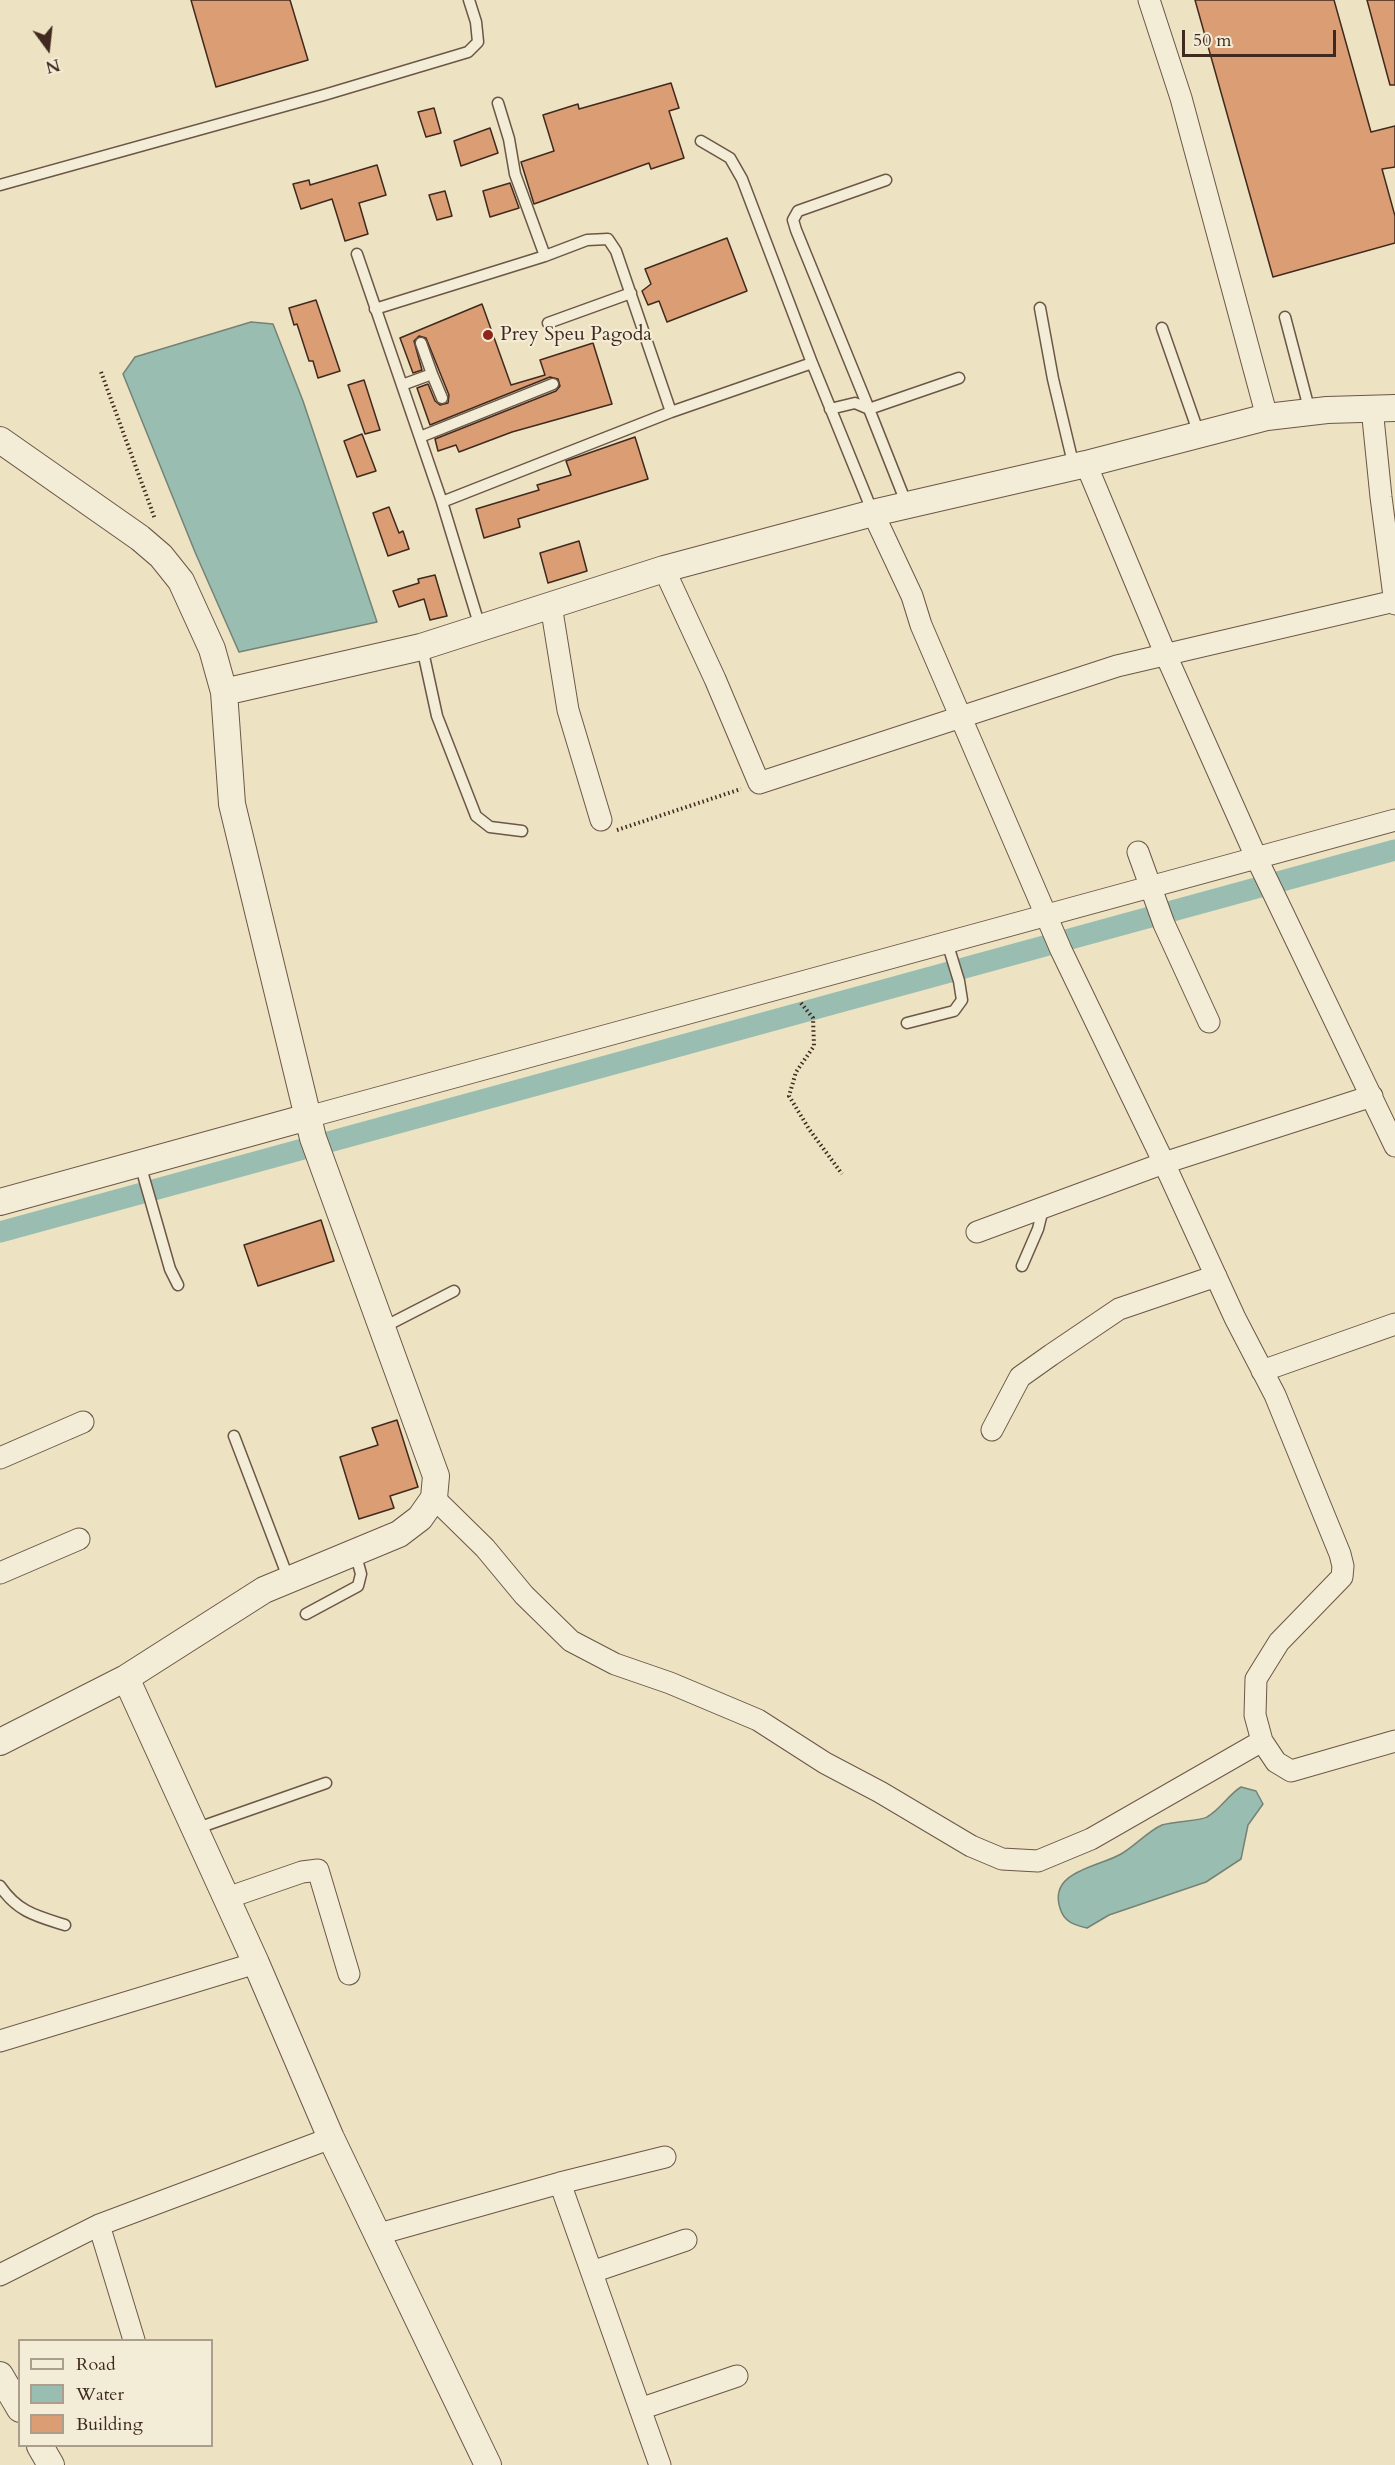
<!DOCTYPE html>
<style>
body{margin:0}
#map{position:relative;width:1395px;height:2465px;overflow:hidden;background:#ede2c1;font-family:Cardo,serif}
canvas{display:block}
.legend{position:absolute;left:18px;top:2339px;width:195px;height:108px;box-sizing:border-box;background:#f3ecd7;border:2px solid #ab9e8d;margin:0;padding:8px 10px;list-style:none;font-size:18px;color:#40291e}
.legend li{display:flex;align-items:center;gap:12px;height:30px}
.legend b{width:30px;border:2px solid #ab9e8d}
.north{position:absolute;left:18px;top:18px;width:60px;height:60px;-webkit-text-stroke:4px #f3ecd7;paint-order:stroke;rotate:165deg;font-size:16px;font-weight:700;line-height:24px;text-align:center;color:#40291e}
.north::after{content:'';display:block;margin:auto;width:21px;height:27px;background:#40291e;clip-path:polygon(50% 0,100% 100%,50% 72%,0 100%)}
.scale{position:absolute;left:1182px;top:30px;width:154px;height:27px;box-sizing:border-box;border:3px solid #40291e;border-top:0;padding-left:8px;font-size:18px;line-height:21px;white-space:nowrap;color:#40291e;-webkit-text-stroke:4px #f3ecd7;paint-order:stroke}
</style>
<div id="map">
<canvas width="1395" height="2465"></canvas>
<ul class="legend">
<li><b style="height:8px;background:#f3ecd7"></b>Road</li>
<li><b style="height:16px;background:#99beb1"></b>Water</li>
<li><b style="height:16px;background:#db9e74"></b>Building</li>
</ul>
<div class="north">N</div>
<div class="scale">50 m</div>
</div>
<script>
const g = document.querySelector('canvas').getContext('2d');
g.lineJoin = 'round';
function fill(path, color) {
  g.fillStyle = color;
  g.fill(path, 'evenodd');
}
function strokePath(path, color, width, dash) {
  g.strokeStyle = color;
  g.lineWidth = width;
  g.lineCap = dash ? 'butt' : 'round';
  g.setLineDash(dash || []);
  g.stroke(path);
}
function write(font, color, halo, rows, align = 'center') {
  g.font = font + ' Cardo,serif';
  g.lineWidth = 4.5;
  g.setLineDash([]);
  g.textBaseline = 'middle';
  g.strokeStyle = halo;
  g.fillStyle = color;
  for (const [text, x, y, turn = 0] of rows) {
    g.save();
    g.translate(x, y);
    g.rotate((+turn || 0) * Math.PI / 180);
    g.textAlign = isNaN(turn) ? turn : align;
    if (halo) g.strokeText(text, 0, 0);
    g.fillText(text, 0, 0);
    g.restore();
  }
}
const water = new Path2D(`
 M251 322 273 324 303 401 377 622 239 652 195 552 123 374 135 357Z
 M1241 1787 1256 1791 1263 1804 1248 1825 1241 1859 1206 1882 1109 1915 1087 1928C1074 1925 1064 1922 1060 1908 1048 1871 1099 1867 1121 1854 1135 1846 1148 1831 1162 1825 1174 1821 1201 1821 1207 1817 1221 1809 1228 1795 1241 1787Z`);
const canal = new Path2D(`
 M0 1232 1395 850`);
const building = new Path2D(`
 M191 0H290L308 60 216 87Z
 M1195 0H1334L1371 132 1395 126V167L1382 169 1395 216V243L1273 277Z
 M1367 0H1395V85H1390Z
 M671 83 679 108 669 111 684 158 651 169 649 163 534 204 521 162 554 151 543 115 578 104 579 109Z
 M434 108 441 133 426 137 418 112Z
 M490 128 498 153 461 166 454 141Z
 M377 165 386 195 359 203 368 234 345 241 332 199 301 209 293 184 309 180 310 185Z
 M510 183 519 208 490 217 483 191Z
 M445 191 452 216 437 220 429 195Z
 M727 238 747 291 667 322 659 301 648 305 642 291 651 284 645 269Z
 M316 300 340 371 318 378 313 361H309L297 324 294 325 289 308Z
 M482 304 511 385 545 375 540 360 593 343 612 404 512 432 459 452 456 445 438 451 435 439 556 391 560 386 558 379 550 377 430 425 417 388 428 384 435 401 440 405 448 403 449 395 426 338 419 336 414 341 422 370 413 373 400 338Z
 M364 380 380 430 365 434 348 385Z
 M362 434 376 471 357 477 344 441Z
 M635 437 648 479 518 519 520 527 484 538 476 509 539 490 537 485 571 475 566 461Z
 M389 507 399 533 403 531 409 549 388 556 373 513Z
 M579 541 587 571 548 583 540 553Z
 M435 575 447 616 430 620 424 599 399 607 393 591 419 583 418 579Z
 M321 1220 334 1261 258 1286 244 1245Z
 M397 1420 418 1487 390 1496 394 1508 359 1519 340 1457 378 1445 372 1428Z`);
const path = new Path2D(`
 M101 372 155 519
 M617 830 741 789
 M801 1003 813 1018 814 1046 796 1072 789 1096 809 1129 842 1174`);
const service = new Path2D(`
 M498 103 509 139 515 174 545 256
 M701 141 730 158 742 179 812 363 873 513
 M886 180 798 211 793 220 796 230 869 409 959 378
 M0 185 324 95 468 52 478 42 476 22 469 0
 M357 254 442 502 480 627
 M1040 308 1053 379 1074 467
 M375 309 545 256 587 240 608 239 616 251 671 412
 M1285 317 1310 412
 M548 323 631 293
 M1162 328 1199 434
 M421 343 432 374
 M402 385 432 374 442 398
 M830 409 855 403 869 409 907 505
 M420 437 553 384
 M442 502 671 412 812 363
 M422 647 437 716 476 816 490 827 522 831
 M907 1023 954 1011 962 1000 959 981 947 942
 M140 1164 170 1269 178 1285
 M1022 1266 1038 1229 1043 1209
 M382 1328 454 1291
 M234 1436 289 1580
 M306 1614 358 1586 361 1574 355 1552
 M195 1829 326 1783
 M0 1886C18 1912 36 1916 65 1925`);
const minor = new Path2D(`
 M1149 0 1181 98 1267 417
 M1372 408 1381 497 1395 604
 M1086 464 1165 653 1256 857 1395 1146
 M873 513 912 596 921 625 1061 950 1164 1163 1235 1318 1275 1395 1340 1554 1343 1566 1342 1577 1279 1642 1256 1679 1255 1715 1262 1741 1276 1762 1291 1771 1395 1741
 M664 569 715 679 759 783 1117 666 1395 601
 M551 605 568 710 601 820
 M1138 852 1164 924 1209 1022
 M308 1117 1395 820
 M977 1232 1164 1163 1372 1096
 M1262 1371 1395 1324
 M992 1430 1020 1377 1051 1355 1119 1309 1216 1276
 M0 1458 83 1422
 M434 1498 485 1548 524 1595 571 1641 615 1664 670 1683 758 1720 825 1763 880 1792 971 1846 1002 1859 1038 1861 1091 1839 1262 1741
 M0 1573 79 1539
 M227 1898 302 1872 318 1870 349 1974
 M0 2041 256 1963
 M560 2183 660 2465
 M99 2225 134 2340
 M379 2234 560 2183 665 2157
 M592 2272 686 2240
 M0 2275 99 2225 331 2138
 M640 2409 737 2376`);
const tertiary = new Path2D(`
 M0 440 140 538 161 556 181 581 212 649 224 692 232 804 313 1138 436 1476 434 1498 420 1518 399 1534 264 1590 126 1678 0 1742
 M224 692 421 647 664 569 873 513 1086 464 1267 417 1327 410 1395 408
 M0 1202 308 1117
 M126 1678 256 1963 331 2138 488 2465
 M0 2375 20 2409
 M40 2446 51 2465`);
const markers = [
 [488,335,6,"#8f2418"]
];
const poiNames = [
 ["Prey Speu Pagoda",500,335]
];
fill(water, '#99beb1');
strokePath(water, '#758276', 1.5);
strokePath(canal, '#99beb1', 21);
fill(building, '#db9e74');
strokePath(building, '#40291e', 1.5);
strokePath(service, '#6b5747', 13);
strokePath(minor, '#6b5747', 23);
strokePath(tertiary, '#6b5747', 28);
strokePath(path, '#40291e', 4, [1.5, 3]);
strokePath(service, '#f3ecd7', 10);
strokePath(minor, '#f3ecd7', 21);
strokePath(tertiary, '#f3ecd7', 26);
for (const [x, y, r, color] of markers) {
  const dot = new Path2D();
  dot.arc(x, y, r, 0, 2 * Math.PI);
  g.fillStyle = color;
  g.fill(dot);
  strokePath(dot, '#f3ecd7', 2);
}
write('20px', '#40291e', '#f3ecd7', poiNames, 'left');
</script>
